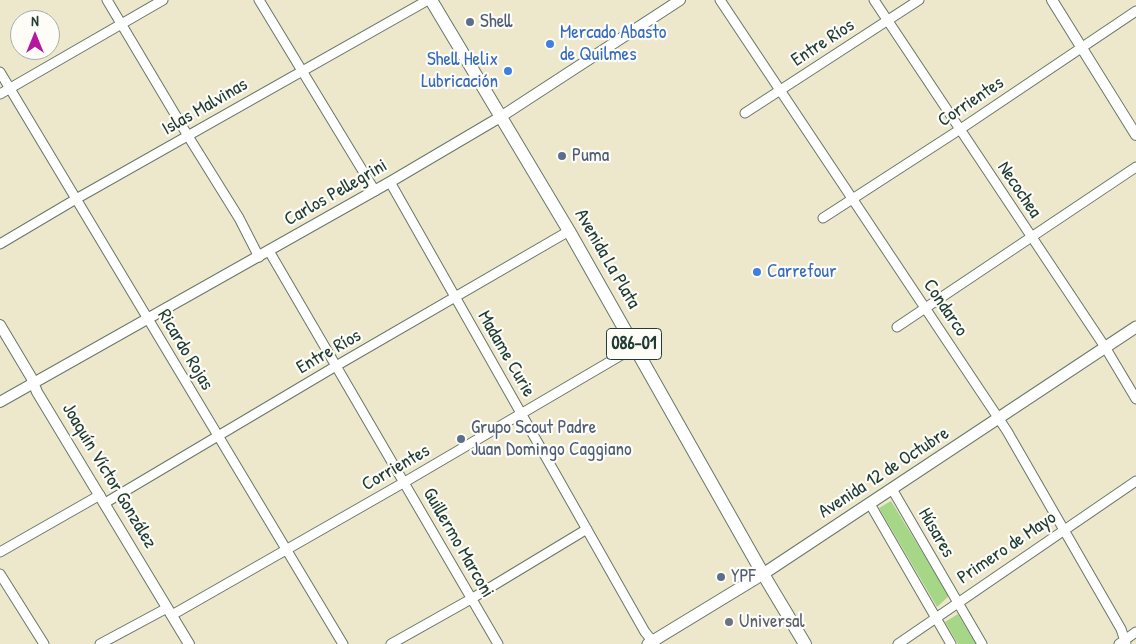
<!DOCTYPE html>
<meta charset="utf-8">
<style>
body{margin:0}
#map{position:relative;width:1136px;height:644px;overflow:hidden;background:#ede7cb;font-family:"Patrick Hand",sans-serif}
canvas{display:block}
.north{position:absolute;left:10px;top:10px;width:50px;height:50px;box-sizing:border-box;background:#fdfcf7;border:1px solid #a4b0a9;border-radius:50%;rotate:0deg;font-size:14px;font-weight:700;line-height:20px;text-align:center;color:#1f3d34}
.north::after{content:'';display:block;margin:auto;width:18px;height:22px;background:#b5179e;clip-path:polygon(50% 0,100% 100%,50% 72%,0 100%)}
</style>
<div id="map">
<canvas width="1136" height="644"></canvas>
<div class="north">N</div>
</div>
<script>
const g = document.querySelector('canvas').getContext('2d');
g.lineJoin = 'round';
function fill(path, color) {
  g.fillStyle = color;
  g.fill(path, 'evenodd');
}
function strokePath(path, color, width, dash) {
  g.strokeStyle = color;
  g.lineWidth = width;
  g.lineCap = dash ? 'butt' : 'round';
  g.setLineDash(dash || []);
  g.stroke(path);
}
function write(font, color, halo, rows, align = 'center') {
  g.font = font + ' "Patrick Hand",sans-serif';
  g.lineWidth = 4.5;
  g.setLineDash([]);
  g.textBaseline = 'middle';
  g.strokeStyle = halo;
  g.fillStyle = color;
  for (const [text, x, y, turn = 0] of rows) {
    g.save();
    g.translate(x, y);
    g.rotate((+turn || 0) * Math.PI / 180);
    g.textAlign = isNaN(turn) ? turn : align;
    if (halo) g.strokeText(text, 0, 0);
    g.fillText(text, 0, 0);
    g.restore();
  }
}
const green = new Path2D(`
 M891 501 949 596 937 607 879 508Z
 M958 614 976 644H958L945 622Z`);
const minor = new Path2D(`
 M107 0 188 136 239 218 259 257
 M259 0 375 191
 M720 0 1007 431 1121 629 1126 644
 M874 0 1105 347 1136 399
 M0 72 343 644
 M0 94 163 0
 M745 113 919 0
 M390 182 645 632 655 644
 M823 218 959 130 1136 11
 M0 244 76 199 428 0
 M269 251 498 644
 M897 327 1136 167
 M892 489 982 644
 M105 503 336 366 569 231
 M870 504 951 644
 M0 552 100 495
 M0 574 44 644
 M172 615 403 483 635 347
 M100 644 167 608
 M391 644 471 599 587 529
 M898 644 1136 481
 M1119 644 1136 632`);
const tertiary = new Path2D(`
 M1052 0 1136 135
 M0 325 31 377 37 392 189 644
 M0 402 390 182 502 116 680 0`);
const secondary = new Path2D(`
 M648 644 763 574 1136 327`);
const primary = new Path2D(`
 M431 0 569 231 763 574 805 644`);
const markers = [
 [470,22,5,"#5c6f8a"],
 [550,44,5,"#3f7fe0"],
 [508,71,5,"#3f7fe0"],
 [562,156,5,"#5c6f8a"],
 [757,272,5,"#3f7fe0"],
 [461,439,5,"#5c6f8a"],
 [721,577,5,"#5c6f8a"],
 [729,622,5,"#6b7280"]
];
const shields = [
 [634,344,55]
];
const shieldNames = [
 ["086-01",634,344]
];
const serviceNames = [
 ["Shell",480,22],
 ["Puma",572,156],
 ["Grupo Scout Padre",471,428],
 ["Juan Domingo Caggiano",471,450],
 ["YPF",731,577]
];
const shopNames = [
 ["Mercado Abasto",560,33],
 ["de Quilmes",560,55],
 ["Shell Helix",498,60,"right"],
 ["Lubricación",498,82,"right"],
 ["Carrefour",767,272]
];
const streetNames = [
 ["Entre Ríos",823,43,-33],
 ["Corrientes",971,102,-34],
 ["Islas Malvinas",205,107,-30],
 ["Necochea",1019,190,56],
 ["Carlos Pellegrini",336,193,-30],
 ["Avenida La Plata",607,259,60],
 ["Condarco",945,308,56],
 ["Ricardo Rojas",185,350,59],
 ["Entre Ríos",329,352,-30],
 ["Madame Curie",506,354,60],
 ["Corrientes",396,468,-30],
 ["Avenida 12 de Octubre",884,473,-33],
 ["Joaquín Víctor González",109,476,59],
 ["Húsares",936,533,60],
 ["Guillermo Marconi",458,543,60],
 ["Primero de Mayo",1007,548,-34]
];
const worshipNames = [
 ["Universal",739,622]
];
fill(green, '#a6d786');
strokePath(minor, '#677869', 11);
strokePath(tertiary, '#677869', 12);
strokePath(secondary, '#677869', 13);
strokePath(primary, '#677869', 14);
strokePath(minor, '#fff', 9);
strokePath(tertiary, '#fff', 10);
strokePath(secondary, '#fff', 11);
strokePath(primary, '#fff', 12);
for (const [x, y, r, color] of markers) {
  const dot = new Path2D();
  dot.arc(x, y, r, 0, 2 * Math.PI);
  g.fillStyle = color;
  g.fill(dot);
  strokePath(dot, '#fdfcf7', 2);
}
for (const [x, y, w] of shields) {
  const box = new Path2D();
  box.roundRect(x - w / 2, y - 15.5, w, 31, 4);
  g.fillStyle = '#fdfcf7';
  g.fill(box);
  strokePath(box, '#1f3d34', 1);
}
write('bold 18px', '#1f3d34', null, shieldNames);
write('19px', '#4e5e75', '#fdfcf7', serviceNames, 'left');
write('19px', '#366cbe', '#fdfcf7', shopNames, 'left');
write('19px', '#1f3d34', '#fdfcf7', streetNames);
write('19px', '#5b616d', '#fdfcf7', worshipNames, 'left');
</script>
